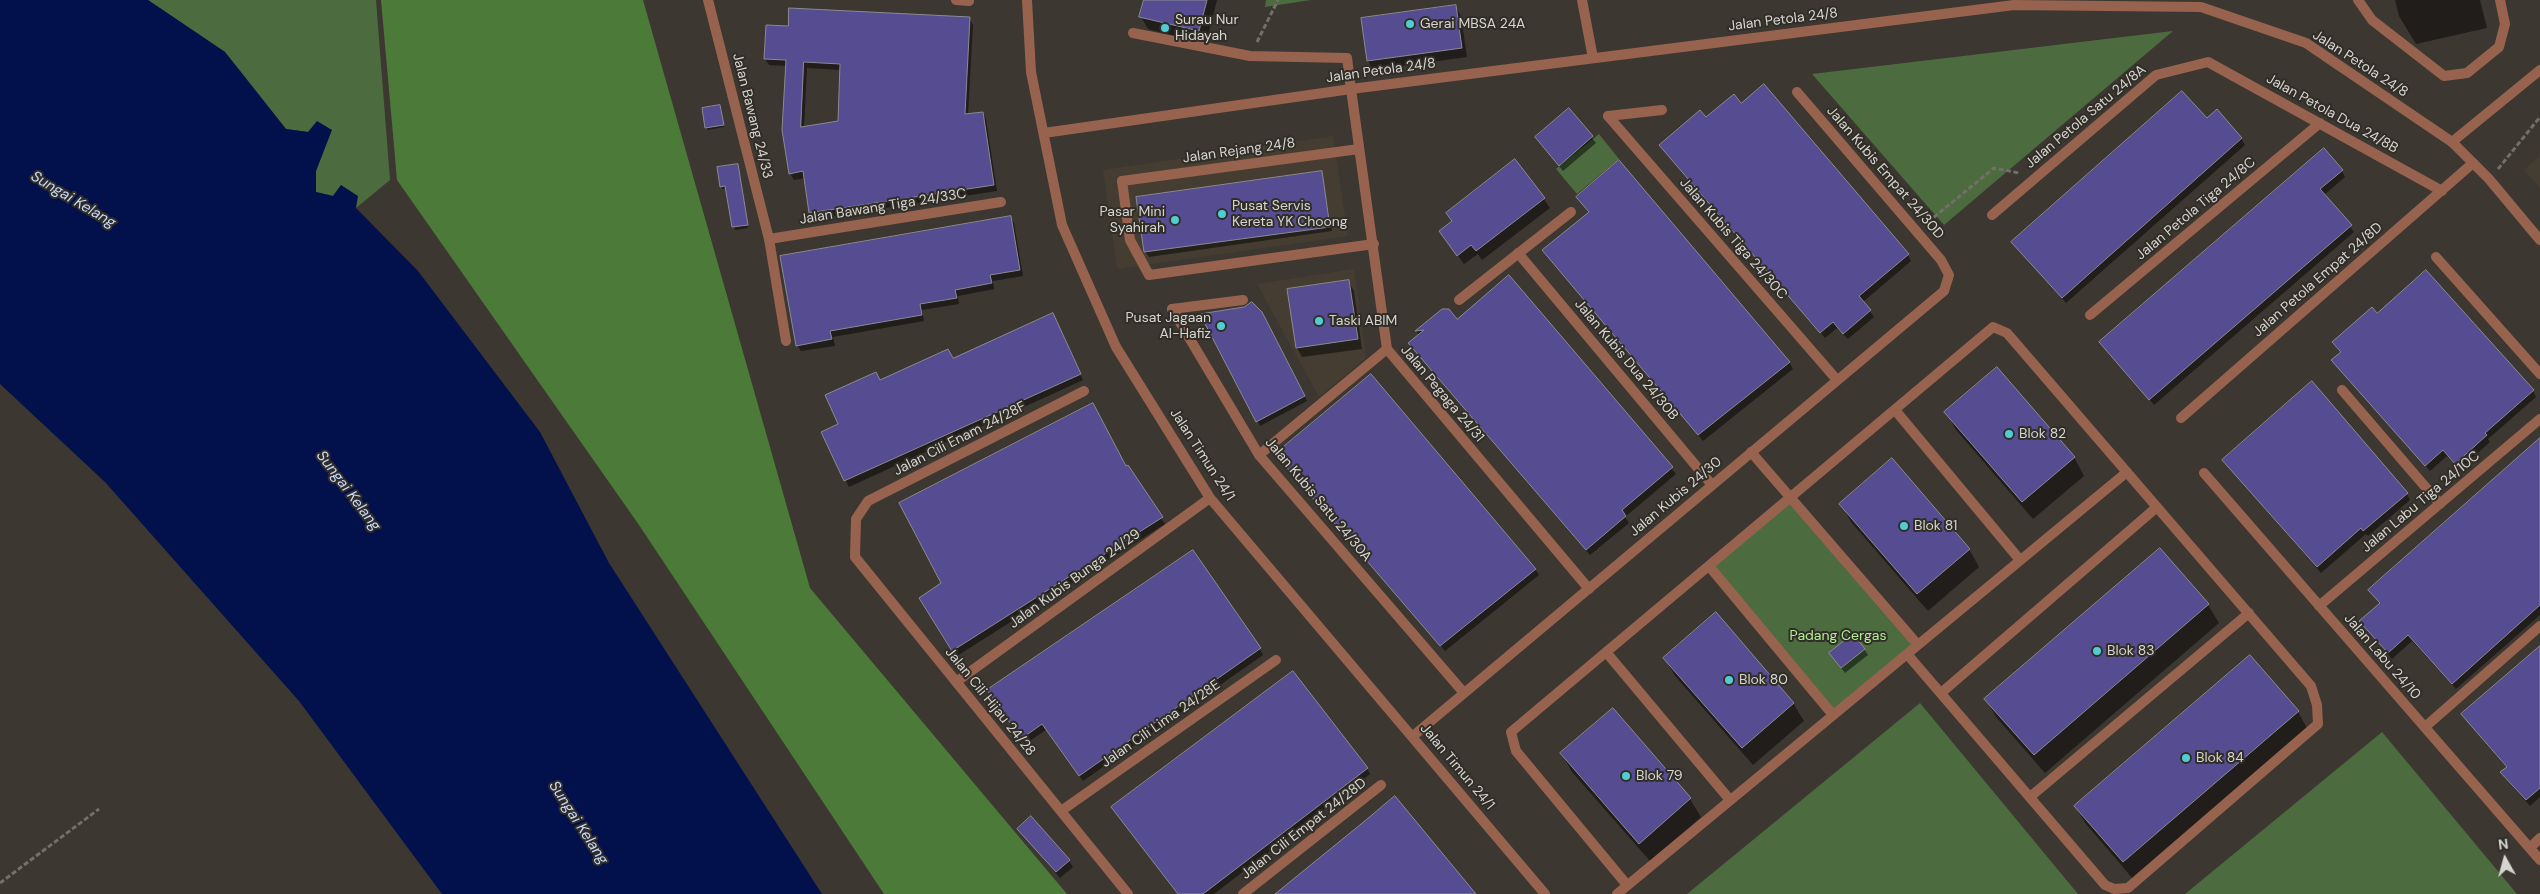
<!DOCTYPE html>
<style>
body{margin:0}
#map{position:relative;width:2540px;height:894px;overflow:hidden;background:#3c3731;font-family:"DM Sans",sans-serif}
canvas{display:block}
.north{position:absolute;left:2480px;top:834px;width:50px;height:50px;-webkit-text-stroke:4px #312d27;paint-order:stroke;rotate:353deg;font-size:14px;font-weight:700;line-height:20px;text-align:center;color:#d7d5d1}
.north::after{content:'';display:block;margin:auto;width:18px;height:22px;background:#d7d5d1;clip-path:polygon(50% 0,100% 100%,50% 72%,0 100%)}
</style>
<div id="map">
<canvas width="2540" height="894"></canvas>
<div class="north">N</div>
</div>
<script>
const g = document.querySelector('canvas').getContext('2d');
g.lineJoin = 'round';
function fill(path, color) {
  g.fillStyle = color;
  g.fill(path, 'evenodd');
}
function strokePath(path, color, width, dash) {
  g.strokeStyle = color;
  g.lineWidth = width;
  g.lineCap = dash ? 'butt' : 'round';
  g.setLineDash(dash || []);
  g.stroke(path);
}
function write(font, color, halo, rows, align = 'center') {
  g.font = font + ' "DM Sans",sans-serif';
  g.lineWidth = 4;
  g.setLineDash([]);
  g.textBaseline = 'middle';
  g.strokeStyle = halo;
  g.fillStyle = color;
  for (const [text, x, y, turn = 0] of rows) {
    g.save();
    g.translate(x, y);
    g.rotate((+turn || 0) * Math.PI / 180);
    g.textAlign = isNaN(turn) ? turn : align;
    if (halo) g.strokeText(text, 0, 0);
    g.fillText(text, 0, 0);
    g.restore();
  }
}
const built = new Path2D(`
 M1333 136 1348 236 1117 269 1103 170Z
 M2540 156V188L2524 170Z
 M1354 269 1366 358 1319 397 1257 284Z`);
const green = new Path2D(`
 M148 0H376L390 180 356 208 341 185 333 196 316 192V171L331 130 308 132 286 129 225 52Z
 M1266 0H1311L1265 7Z
 M2173 31 1944 225 1812 74Z
 M1599 134 1619 159 1577 194 1556 169Z
 M1790 498 1918 645 1833 715 1709 566Z
 M1920 703 2078 894H1687Z
 M2382 732 2517 894H2185Z`);
const forest = new Path2D(`
 M381 0H643L810 588 1067 894H884L639 525 397 180Z`);
const water = new Path2D(`
 M0 0H148L225 52 286 129 308 132 317 121 332 130 316 171V192L333 196 341 185 358 196 356 208 418 271 540 432 609 563 822 894H442L299 701 105 482 0 384Z`);
const shadow = new Path2D(`
 M1145 0H1217L1206 44 1148 29 1141 17Z
 M2395 0H2480L2487 28 2416 44 2399 16Z
 M1455 6 1461 16 1467 57 1373 70 1368 61Z
 M969 18 973 25 968 115 983 113 986 119 997 191 814 219 810 213 805 178 794 180 790 173 787 66 769 65 765 59 789 27ZM807 68 841 70 839 122 804 128Z
 M1741 105 1908 255 1911 261 1863 302 1874 317 1848 339 1837 328 1825 338 1661 145Z
 M719 106 724 127 708 130 706 127Z
 M1569 109 1596 143 1563 171 1536 138Z
 M2207 120 2241 138 2245 145 2066 303 2013 242Z
 M738 166 748 228 735 230 727 188 722 189 721 186Z
 M2342 171 2345 177 2324 195 2354 232 2154 405 2100 342Z
 M1321 172 1332 231 1149 257 1146 253 1138 198Z
 M1578 197 1789 362 1793 369 1703 441 1544 251 1589 213Z
 M1544 199 1550 208 1482 260 1478 254 1464 264 1440 232Z
 M1010 217 1014 223 1023 276 993 281 994 289 958 296 959 304 922 310 924 321 833 337 835 346 801 351 797 345Z
 M1509 277 1676 474 1625 517 1629 523 1590 555 1414 349 1419 335 1417 332 1443 310 1457 321Z
 M1348 281 1354 291 1362 349 1302 357 1297 348Z
 M1244 308 1264 319 1307 401 1260 426 1202 315Z
 M2377 315 2533 391 2536 397 2488 439 2490 442 2460 469 2447 456 2430 471 2333 361 2341 353 2333 342Z
 M1056 321 1083 380 849 487 823 432 953 360Z
 M1946 412 2074 457 2084 476 2033 519 1956 430Z
 M2540 441V615L2456 689 2412 641 2392 659 2361 621 2380 604 2370 590Z
 M1281 460 1535 569 1539 575 1445 651Z
 M2224 461 2407 494 2410 500 2368 536 2366 534 2321 573Z
 M1126 468 1165 524 957 656 924 605Z
 M1841 504 1969 549 1979 567 1928 611 1851 522Z
 M2160 549 2208 605 2219 623 2045 773 1996 717 1986 699Z
 M2540 648V797L2530 806 2506 779 2502 773 2507 768 2462 714Z
 M1260 649 1263 655 1083 781 1046 730 1025 744 993 697Z
 M1864 649 1868 655 1845 673 1834 659Z
 M1665 658 1793 703 1804 721 1753 765 1675 676Z
 M1613 710 1690 799 1701 817 1650 861 1572 772 1562 754Z
 M2298 712 2308 730 2134 880 2086 824 2075 806Z
 M1367 768 1370 774 1214 894H1178L1113 808Z
 M1019 829 1069 861 1073 867 1060 878Z`);
const building = new Path2D(`
 M1144 0H1207L1199 31 1139 17Z
 M1456 5 1462 48 1367 61 1361 18Z
 M789 8 970 17 965 114 983 112 994 185 809 213 803 171 789 174 782 130 786 60 764 59 766 25 788 26ZM804 62 840 64 838 121 801 127Z
 M1764 84 1909 254 1859 296 1871 310 1843 334 1833 322 1820 333 1659 145 1700 110 1706 117 1734 94 1741 103Z
 M2182 91 2207 118 2217 109 2242 138 2062 298 2011 242Z
 M720 105 724 125 705 128 702 108Z
 M1569 108 1593 136 1559 166 1535 137Z
 M2324 148 2343 170 2320 189 2352 225 2149 400 2099 342Z
 M1515 159 1545 198 1476 251 1471 245 1457 256 1439 231 1452 221 1446 213Z
 M1619 160 1790 362 1698 435 1542 250 1589 212 1576 197Z
 M738 164 748 225 732 227 725 186 720 187 717 167Z
 M1322 171 1330 227 1144 252 1136 197Z
 M1011 216 1020 270 990 275 992 283 955 290 957 298 920 304 922 315 830 331 832 339 796 346 780 256Z
 M2426 270 2534 390 2485 433 2487 435 2455 464 2443 450 2425 466 2331 360 2341 352 2332 342 2372 307 2377 313Z
 M1509 275 1673 467 1622 510 1626 516 1586 550 1408 343 1424 330 1415 331 1442 309H1449L1457 319Z
 M1349 280 1358 339 1296 348 1287 289Z
 M1252 302 1262 312 1305 396 1256 422 1200 314 1244 307Z
 M1053 313 1081 374 844 481 821 432 838 424 825 395 876 372 880 380 948 349 953 358Z
 M1997 367 2075 457 2022 502 1944 412Z
 M1371 374 1536 569 1440 646 1275 454Z
 M2312 381 2408 493 2363 531 2361 528 2317 567 2222 460Z
 M1093 403 1126 466 1128 465 1163 517 952 651 919 598 941 583 899 503Z
 M2540 438V605L2452 684 2408 635 2388 653 2359 621 2380 603 2368 590Z
 M1892 458 1970 549 1917 594 1839 504Z
 M2160 548 2209 604 2034 755 1984 699Z
 M1193 550 1261 648 1079 776 1042 724 1021 739 987 690Z
 M1716 612 1794 703 1742 748 1663 658Z
 M1853 634 1865 649 1841 668 1829 653Z
 M2540 646V788L2526 800 2500 772 2507 767 2461 714Z
 M2250 655 2299 711 2123 862 2074 806Z
 M1293 671 1368 768 1203 894H1178L1111 807Z
 M1613 708 1691 798 1639 844 1560 753Z
 M1395 796 1476 894H1275L1366 820Z
 M1031 816 1070 860 1056 872 1017 829Z`);
const path = new Path2D(`
 M1257 42 1278 0
 M2498 169 2540 117
 M1928 222 1994 168 2019 173
 M0 883 99 809`);
const service = new Path2D(`
 M1582 0 1593 58
 M2358 0 2372 20 2444 76 2467 73 2499 47 2505 24 2500 0
 M1133 33 1250 56 1347 58 1351 89
 M1608 116 1662 110
 M2452 142 2540 70
 M1122 181 1130 240 1149 275 1374 244
 M769 239 786 341
 M1459 300 1571 212
 M1172 309 1243 300
 M1895 410 2020 560
 M1751 452 1918 645
 M1259 455 1387 349
 M1709 566 1833 715
 M1606 652 1730 800
 M1941 693 2157 507
 M2030 797 2249 613
 M1627 885 1516 751 1511 732 1993 327 2007 333 2311 686 2317 705 2318 724 2128 888 2114 889 2105 885 1907 654
 M1617 894 2127 472`);
const minor = new Path2D(`
 M708 0 769 239 1001 202
 M956 0 969 1
 M1351 89 1387 349 1589 589
 M1608 116 1837 380
 M1122 181 1359 149
 M1992 215 2156 75 2208 62 2442 191
 M1518 253 1712 485
 M2436 257 2540 374
 M1172 309 1259 455 1464 693
 M2090 315 2320 123
 M2342 390 2440 504
 M1084 391 868 501 856 519 855 557 1128 894
 M2181 418 2473 163
 M2204 473 2540 860
 M2319 606 2540 419
 M956 682 1210 498
 M2425 727 2540 626
 M1413 736 1944 291 1949 275 1941 260 1797 92
 M1061 811 1276 660
 M2530 848 2540 838
 M1243 894 1381 785`);
const tertiary = new Path2D(`
 M1027 0 1031 72 1062 225 1116 347 1210 498 1545 894
 M1044 133 1351 89 2014 5 2201 7 2306 43 2452 142 2489 179 2540 240`);
const markers = [
 [1410,24,5,"#51ccd3"],
 [1165,28,5,"#51ccd3"],
 [1222,214,5,"#51ccd3"],
 [1175,220,5,"#51ccd3"],
 [1319,321,5,"#51ccd3"],
 [1221,326,5,"#51ccd3"],
 [2009,434,5,"#51ccd3"],
 [1904,526,5,"#51ccd3"],
 [2097,651,5,"#51ccd3"],
 [1729,680,5,"#51ccd3"],
 [2186,758,5,"#51ccd3"],
 [1626,776,5,"#51ccd3"]
];
const poiNames = [
 ["Surau Nur",1175,20],
 ["Hidayah",1175,36],
 ["Gerai MBSA 24A",1420,24],
 ["Pusat Servis",1232,206],
 ["Kereta YK Choong",1232,222],
 ["Pasar Mini",1165,212,"right"],
 ["Syahirah",1165,228,"right"],
 ["Pusat Jagaan",1211,318,"right"],
 ["Al-Hafiz",1211,334,"right"],
 ["Taski ABIM",1329,321],
 ["Blok 82",2019,434],
 ["Blok 81",1914,526],
 ["Blok 83",2107,651],
 ["Blok 80",1739,680],
 ["Blok 84",2196,758],
 ["Blok 79",1636,776]
];
const streetNames = [
 ["Jalan Petola 24/8",1783,20,-7],
 ["Jalan Petola 24/8",2360,64,33],
 ["Jalan Petola 24/8",1381,71,-8],
 ["Jalan Petola Dua 24/8B",2332,114,29],
 ["Jalan Bawang 24/33",752,116,76],
 ["Jalan Petola Satu 24/8A",2086,117,-40],
 ["Jalan Rejang 24/8",1239,151,-8],
 ["Jalan Kubis Empat 24/30D",1885,173,49],
 ["Jalan Bawang Tiga 24/33C",883,207,-9],
 ["Jalan Petola Tiga 24/8C",2196,209,-40],
 ["Jalan Kubis Tiga 24/30C",1733,239,49],
 ["Jalan Petola Empat 24/8D",2318,280,-41],
 ["Jalan Kubis Dua 24/30B",1626,360,50],
 ["Jalan Pegaga 24/31",1442,394,50],
 ["Jalan Cili Enam 24/28F",960,439,-27],
 ["Jalan Timun 24/1",1202,455,57],
 ["Jalan Kubis 24/30",1676,497,-40],
 ["Jalan Kubis Satu 24/30A",1318,500,50],
 ["Jalan Labu Tiga 24/10C",2421,502,-40],
 ["Jalan Kubis Bunga 24/29",1075,579,-36],
 ["Jalan Labu 24/10",2382,657,49],
 ["Jalan Cili Hijau 24/28",990,702,51],
 ["Jalan Cili Lima 24/28E",1161,724,-35],
 ["Jalan Timun 24/1",1457,767,50],
 ["Jalan Cili Empat 24/28D",1304,829,-38]
];
const parkNames = [
 ["Padang Cergas",1838,636]
];
const waterNames = [
 ["Sungai Kelang",73,200,31],
 ["Sungai Kelang",348,491,53],
 ["Sungai Kelang",578,823,57]
];
fill(built, '#453d31');
fill(green, '#4c6c3f');
fill(forest, '#4c7a38');
fill(water, '#02114c');
fill(shadow, '#0007');
fill(building, '#564c91');
strokePath(building, '#8a8a92', 1);
strokePath(path, '#736f69', 3, [5, 2.5]);
strokePath(service, '#98634e', 10);
strokePath(minor, '#98634e', 10);
strokePath(tertiary, '#98634e', 10);
for (const [x, y, r, color] of markers) {
  const dot = new Path2D();
  dot.arc(x, y, r, 0, 2 * Math.PI);
  g.fillStyle = color;
  g.fill(dot);
  strokePath(dot, '#312d27', 2);
}
write('14px', '#d7d5d1', '#312d27', poiNames, 'left');
write('14px', '#d7d5d1', '#312d27', streetNames);
write('14px', '#aef093', '#312d27', parkNames);
write('italic 15px', '#c6d8fe', '#312d27', waterNames);
</script>
